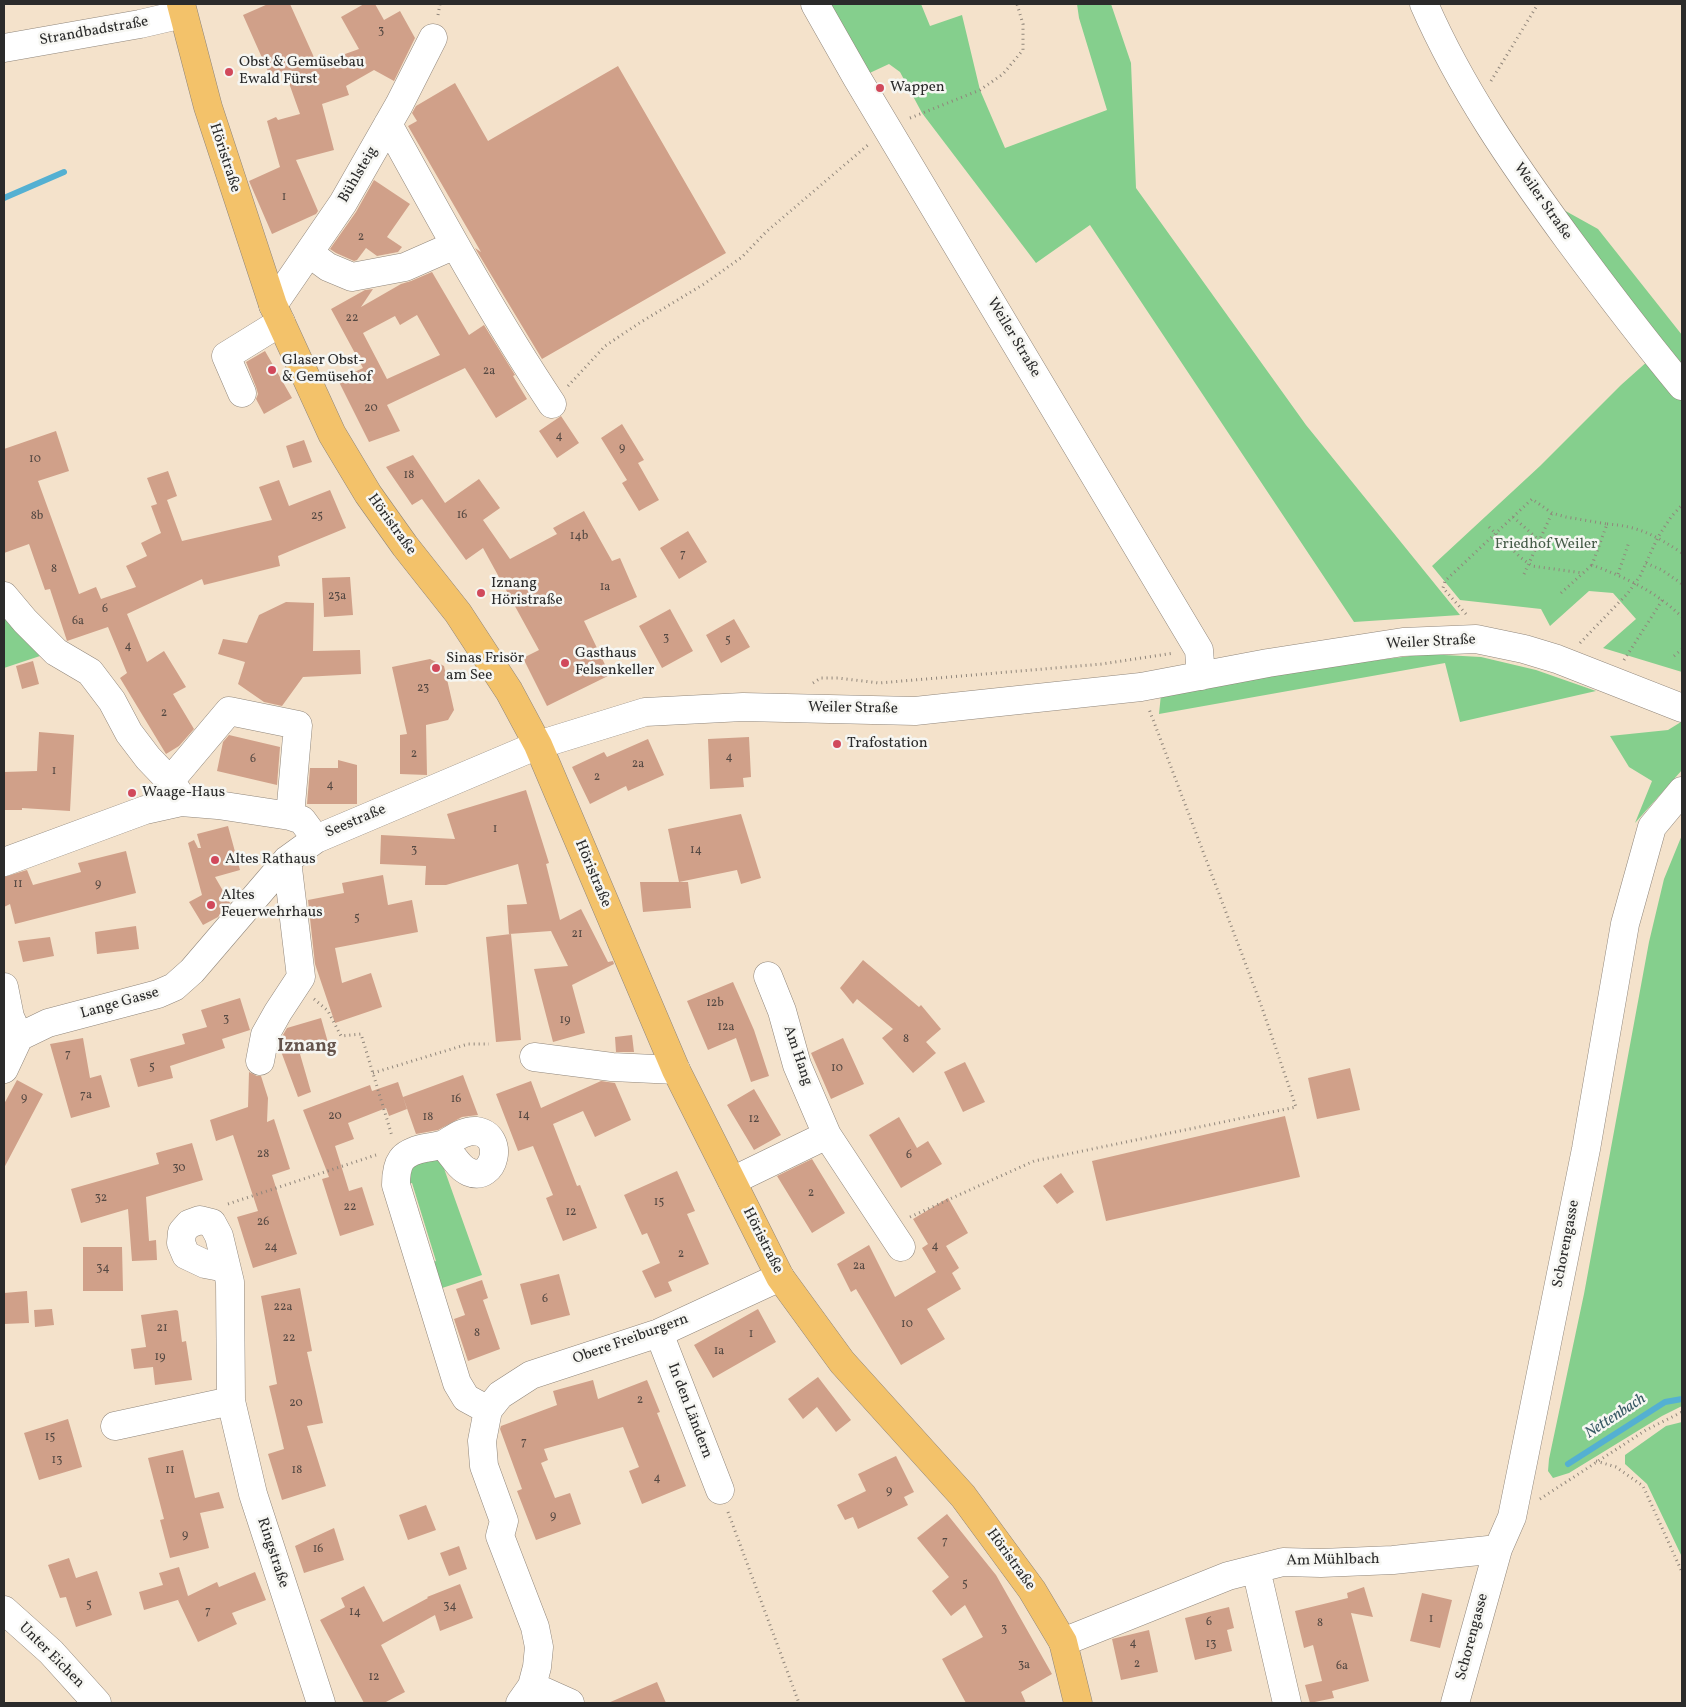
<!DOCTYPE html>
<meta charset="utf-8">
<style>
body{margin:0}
#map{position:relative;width:1686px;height:1707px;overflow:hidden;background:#f4e2cb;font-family:Vollkorn,serif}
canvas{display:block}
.frame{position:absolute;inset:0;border:5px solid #2b2b2b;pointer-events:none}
</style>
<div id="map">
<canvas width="1686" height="1707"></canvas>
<div class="frame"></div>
</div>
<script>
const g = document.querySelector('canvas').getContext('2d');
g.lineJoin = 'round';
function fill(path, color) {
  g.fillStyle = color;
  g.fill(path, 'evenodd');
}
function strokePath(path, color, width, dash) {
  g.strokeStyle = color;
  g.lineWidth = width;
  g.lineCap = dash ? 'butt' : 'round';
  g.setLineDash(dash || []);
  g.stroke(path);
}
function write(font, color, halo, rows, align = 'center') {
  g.font = font + ' Vollkorn,serif';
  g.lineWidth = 5;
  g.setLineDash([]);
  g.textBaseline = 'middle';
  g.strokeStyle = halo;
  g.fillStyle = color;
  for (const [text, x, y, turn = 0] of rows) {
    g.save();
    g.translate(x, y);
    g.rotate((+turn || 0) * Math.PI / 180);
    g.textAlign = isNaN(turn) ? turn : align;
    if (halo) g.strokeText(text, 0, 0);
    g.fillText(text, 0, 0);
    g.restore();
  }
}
const green = new Path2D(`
 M803 4H921L930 26 962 15 980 90 1005 148 1107 110 1079 18 1077 4H1111L1131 63 1136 188 1306 425 1460 615 1354 622 1090 225 1036 263 922 113 900 72 889 64 846 84Z
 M1535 194 1598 229 1682 335V385Z
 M1649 360 1682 400V672L1603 648 1636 619 1613 593 1589 591 1550 626 1541 609 1460 600 1432 566 1540 466 1621 385Z
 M4 604 49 653 4 668Z
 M1426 654 1481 657 1536 670 1596 691 1460 722 1445 663 1159 714 1161 694 1308 669Z
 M1681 722 1682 770 1635 823 1652 781 1629 767 1610 736 1668 730Z
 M1682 835V1406L1662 1416 1569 1473 1553 1478 1548 1471 1549 1459 1584 1294 1649 942 1664 879Z
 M417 1160H441L482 1275 436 1290 428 1264 436 1261 412 1183 402 1185Z
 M1682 1422V1557L1647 1484 1625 1464V1455L1666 1426Z`);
const stream = new Path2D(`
 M4 198 64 172
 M1568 1464 1665 1402 1682 1399`);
const building = new Path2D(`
 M268 4H290L317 64 359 49 341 17 364 4H375L384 20 400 11 415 38 394 81 374 70 346 86 349 95 322 104 334 150 296 160 318 211 316 214 272 234 249 181 280 167 267 121 276 117 278 120 300 114 285 72 271 78 243 15Z
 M618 66 726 253 542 359 481 258 475 248 481 252 408 126 417 121 412 113 416 106 455 83 488 141Z
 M374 180 410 204 387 237 402 247 398 252 377 256 366 248 357 260 354 261 336 253 330 249 356 212Z
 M432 272 469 335 484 325 515 375 513 376 527 399 496 418 465 368 387 405 400 431 369 442 338 380 363 368 331 309 365 290 373 289 361 307 401 284 411 281ZM417 315 440 355 387 379 363 333 395 316 400 325Z
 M265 351 292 398 264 414 256 399 258 394 256 387 246 362Z
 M561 416 579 443 557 458 539 431Z
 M622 424 644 460 638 463 659 500 639 511 622 483 627 480 601 438Z
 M56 431 69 471 38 481 79 594 96 587 101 599 136 587 126 566 147 556 141 543 161 533 151 506 157 504 147 478 168 471 177 496 167 500 182 541 272 520 259 487 279 480 289 506 330 490 346 528 278 556 280 566 204 585 202 579 127 614 147 662 164 651 186 687 173 694 194 729 179 746 166 754 120 678 127 673 108 627 67 641 50 589 45 590 29 544 4 553V449Z
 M304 440 312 462 293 468 286 446Z
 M413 455 445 503 479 479 500 508 483 520 510 559 557 534 553 528 584 511 612 561 620 558 637 597 584 621 610 675 547 706 523 658 539 650 483 548 466 560 422 499 412 505 386 467Z
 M688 531 707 562 679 579 660 548Z
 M350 577 353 615 324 617 322 578Z
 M286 602 314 603 313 651 360 650 361 674 303 677 282 706 264 702 238 684 245 662 218 654 223 639 247 643 259 615Z
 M670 609 693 651 662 668 639 626Z
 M734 619 750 647 721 663 706 635Z
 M430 659 444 666 454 710 448 720 426 725 427 775 400 774V735L407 734 392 667Z
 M33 661 39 684 22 689 16 666Z
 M39 732 74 735 70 811 22 808V810H4V772L37 771Z
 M229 735 280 747 277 785 217 771 223 742Z
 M749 737 751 777 743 778 744 787 710 789 708 739Z
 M648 739 664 775 628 791 626 786 590 804 572 767 604 752 607 757Z
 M338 760 357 765V804H307L310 768H338Z
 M526 790 549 863 546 864 560 920 581 909 608 962 613 961 614 964 572 985 585 1033 553 1042 534 969 568 966 551 931 509 934 507 905 527 904 518 864 446 885H425L426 866 380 864 381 835 455 839 447 814Z
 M741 814 761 878 741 884 737 870 679 882 668 829Z
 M228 826 240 870 215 877 230 903 218 917 203 925 189 902 202 895 188 843 194 840 198 848H201L197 834Z
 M126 851 136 893 15 924 10 904 4 907V877L27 870 33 885 81 872 78 863Z
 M383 875 388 905 412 900 418 932 335 948 342 983 371 973 382 1007 335 1023 315 964 308 900 344 893 342 883Z
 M640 882H688L691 908 643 912Z
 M136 926 139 949 97 954 95 932Z
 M511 934 521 1040 496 1042 486 937Z
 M50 937 54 956 23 962 18 941Z
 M863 960 919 1007 921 1005 941 1029 926 1042 936 1053 913 1073 882 1038 893 1029 857 999 853 1004 840 988Z
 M733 982 754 1030 769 1076 751 1082 736 1038 708 1050 687 1001Z
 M240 998 250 1030 222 1039 225 1048 170 1066 173 1078 138 1087 130 1059 185 1044 182 1034 207 1027 201 1010Z
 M321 1018 329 1046 300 1054 311 1092 298 1097 279 1046 280 1040 287 1028Z
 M632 1035 634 1052H616L615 1037Z
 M83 1038 90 1078 101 1075 110 1107 71 1118 50 1044Z
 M843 1038 864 1084 831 1099 811 1053Z
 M965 1062 985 1102 963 1112 944 1072Z
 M1350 1068 1360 1110 1317 1119 1308 1078Z
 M249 1072 257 1076H261L268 1098 267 1122 274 1119 290 1169 272 1175 297 1254 253 1268 237 1217 258 1211 233 1135 216 1141 210 1120 248 1107Z
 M463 1075 478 1115 462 1117 438 1130 416 1134 403 1097Z
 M17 1080 43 1094 4 1168V1104Z
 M531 1081 541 1108 601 1081 615 1083 631 1120 595 1137 583 1111 553 1124 577 1186 580 1185 597 1228 563 1241 546 1198 553 1195 533 1146 518 1151 496 1094Z
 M398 1082 407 1109 389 1116 386 1108 348 1123 354 1139 335 1146 349 1191 362 1187 374 1225 340 1236 322 1179 329 1177 303 1110 370 1085 372 1091Z
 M754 1089 781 1135 754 1150 727 1105Z
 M1285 1116 1300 1177 1106 1221 1092 1161Z
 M899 1117 917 1148 928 1141 942 1164 901 1188 869 1135Z
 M192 1143 203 1180 146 1197 149 1241 156 1240 157 1260 132 1261 128 1209 81 1223 71 1189 159 1164 156 1153Z
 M812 1159 845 1213 812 1233 777 1176Z
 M677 1171 695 1211 687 1214 709 1264 668 1282 672 1291 655 1298 642 1271 660 1263 647 1233 642 1235 624 1195Z
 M1061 1173 1074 1192 1057 1204 1043 1186Z
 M948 1198 968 1233 946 1246 959 1268 952 1273 961 1289 927 1309 945 1339 901 1365 856 1289 851 1292 837 1264 869 1245 895 1297 936 1272 922 1248 928 1244 913 1219Z
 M83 1247H122L123 1291H83Z
 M559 1274 570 1315 531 1325 520 1284Z
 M482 1280 488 1298 483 1300 500 1349 468 1361 454 1319 465 1315 456 1289Z
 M300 1288 312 1351 307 1352 323 1423 307 1426 326 1486 282 1500 268 1454 284 1449 269 1386 277 1384 261 1296Z
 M27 1291 29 1323 4 1324V1293Z
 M52 1309 54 1325 35 1327 34 1310Z
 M758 1309 776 1342 713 1378 694 1345Z
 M176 1310 178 1311 182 1342 186 1341 192 1380 155 1385 153 1367 134 1369 131 1349 146 1347 141 1315Z
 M818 1377 851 1420 836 1432 817 1407 803 1419 788 1399Z
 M593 1380 598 1399 647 1380 660 1412 657 1413 686 1486 642 1504 629 1471 639 1467 623 1427 544 1449 548 1460 541 1463 555 1498 570 1493 581 1524 536 1540 517 1491 522 1489 500 1429 501 1426 557 1405 553 1391Z
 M68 1419 82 1467 39 1480 24 1433Z
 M183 1450 195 1498 219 1492 224 1508 200 1513 209 1548 170 1558 160 1520 164 1519 148 1458Z
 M896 1456 914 1492 904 1497 908 1505 858 1529 853 1517 845 1520 837 1505 866 1491 858 1474Z
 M426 1505 436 1530 408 1540 399 1515Z
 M947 1514 996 1575 1052 1674 1021 1692 1026 1703H966L942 1659 983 1637 965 1605 951 1616 932 1591 949 1577 917 1538Z
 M334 1528 344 1560 304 1573 295 1546Z
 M459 1546 467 1569 449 1576 440 1553Z
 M69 1558 76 1578 97 1571 112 1615 76 1627 66 1597 60 1598 48 1565Z
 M179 1567 188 1596 217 1582 219 1587 255 1572 266 1600 232 1613 237 1624 198 1642 178 1600 181 1599 144 1610 139 1592 163 1585 159 1573Z
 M460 1584 473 1618 440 1631 435 1615 381 1645 405 1692 384 1703H364L320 1620 345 1607 341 1598 364 1586 383 1622 428 1598 427 1597Z
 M1364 1587 1373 1617 1351 1613 1369 1681 1332 1691 1334 1698 1310 1703 1305 1685 1322 1681 1313 1645 1304 1648 1295 1611 1348 1598 1347 1593Z
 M1422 1593 1452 1600 1440 1648 1410 1641Z
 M1229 1607 1234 1628 1227 1630 1232 1651 1195 1660 1185 1618Z
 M1149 1630 1158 1672 1121 1680 1112 1639Z
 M657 1682 666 1703H608Z`);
const path = new Path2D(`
 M438 15 440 4
 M1491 81 1538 4
 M910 118 980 90 1003 74 1023 50V24L1017 4
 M568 386 605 346 641 322 704 284 742 257 766 232 869 144
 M1513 517 1539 540 1598 549
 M1607 524C1639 526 1656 536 1682 553
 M1489 527 1520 557 1532 566 1583 573
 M1646 563 1662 570 1682 584
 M1524 574 1552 513
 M1618 574 1629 542
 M1561 593 1592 565
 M1466 614 1443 588 1445 581 1532 499 1552 513 1566 517 1607 524 1592 565C1627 578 1655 591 1682 617
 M1580 643 1628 593 1640 576 1658 537 1671 517 1682 505
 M1674 656 1682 649
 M1624 660 1663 599
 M813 683 821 678H838L879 683 1102 664 1174 653
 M314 999 328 1011 341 1036 361 1034 392 1136
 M373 1073 468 1044H489
 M228 1204 376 1155
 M910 1217 1034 1161 1296 1107 1260 1002 1149 709
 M1596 1461 1616 1467 1643 1486 1682 1572
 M1540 1499 1646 1430 1682 1412
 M728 1512 799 1703`);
const minor = new Path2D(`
 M815 4 857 78 1199 650 1201 676
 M1424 4C1461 89 1514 165 1568 239 1605 289 1642 338 1682 386
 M4 48 140 24 183 14
 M388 124C440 218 492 314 552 404
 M309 253 328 267 352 277 405 267 455 245
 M273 305 343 203 399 105 433 38
 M242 393 226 356 281 322
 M4 596 25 621 56 652 90 672 112 701 129 733 148 758 170 781 178 792 181 802
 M170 781 229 711 298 725 290 816
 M4 862 145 810 181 802 218 805 290 816 302 820 316 839
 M4 987 10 1017 19 1037
 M534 1057 612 1067 676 1070
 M260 1061 265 1035 278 1012 301 977 287 860
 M4 1069 19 1037 48 1023 158 994 174 987 192 971 287 860 316 839 538 745 645 712 743 707 915 711 1141 687 1268 663 1403 642 1476 639 1524 649 1557 659 1682 708
 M827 1135 901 1247
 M442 1145C452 1152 457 1167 469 1172 495 1183 506 1135 476 1131 464 1130 453 1139 444 1144 438 1146 431 1147 425 1148 401 1153 396 1162 396 1185L457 1383 466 1398 488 1410
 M732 1181 827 1135 797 1065 782 1011 768 976
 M226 1268 205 1264 186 1255 181 1243 182 1232 189 1224 200 1220 212 1223 219 1236 230 1282 231 1401 253 1494 321 1703
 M659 1333 720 1490
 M115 1426 231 1401
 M1256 1569 1287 1703
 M4 1610 51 1652 97 1703
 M1063 1642 1228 1576 1283 1562 1321 1563 1393 1560 1498 1549
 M532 1686 570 1703
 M520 1703 532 1686 537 1667 539 1647 535 1627 500 1536 504 1521 484 1466 482 1441 488 1410 500 1395 531 1375 659 1333 780 1277
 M1455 1703 1498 1549 1512 1517 1586 1149 1625 924 1652 827 1682 791`);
const major = new Path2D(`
 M181 4 208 107 273 305 332 434 368 494 405 546 458 613 509 691 538 745 676 1070 780 1277 842 1362 963 1496 1032 1590 1063 1642 1078 1703`);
const markers = [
 [229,72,5,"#d1495b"],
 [880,88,5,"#d1495b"],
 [272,370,5,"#d1495b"],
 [481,593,5,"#d1495b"],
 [565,663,5,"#d1495b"],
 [436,668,5,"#d1495b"],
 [837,744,5,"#d1495b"],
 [132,793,5,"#d1495b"],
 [215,860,5,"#d1495b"],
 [211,905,5,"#d1495b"]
];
const numberNames = [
 ["3",381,32],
 ["1",284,198],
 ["2",361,238],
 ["22",352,319],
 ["2a",489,372],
 ["20",371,409],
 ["4",559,437],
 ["9",622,449],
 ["10",35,460],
 ["18",409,476],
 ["16",462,516],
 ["8b",37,517],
 ["25",317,517],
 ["14b",579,537],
 ["7",683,555],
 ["8",54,570],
 ["1a",605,588],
 ["23a",337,597],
 ["6",105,610],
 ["6a",78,622],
 ["3",666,639],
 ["5",728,641],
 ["4",128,647],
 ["23",423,689],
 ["2",164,714],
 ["2",414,755],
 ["4",729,758],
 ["6",253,760],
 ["2a",638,765],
 ["1",54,772],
 ["2",597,778],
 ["4",330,786],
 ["1",495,830],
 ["3",414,851],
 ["14",696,851],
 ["11",18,885],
 ["9",98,885],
 ["5",357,919],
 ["21",577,935],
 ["12b",715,1004],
 ["3",226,1020],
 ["19",565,1021],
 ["12a",726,1028],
 ["8",906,1040],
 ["7",68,1055],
 ["5",152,1068],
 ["10",837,1069],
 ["7a",86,1096],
 ["9",24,1099],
 ["16",456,1100],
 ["14",524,1116],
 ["20",335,1117],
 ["18",428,1118],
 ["12",754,1120],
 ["28",263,1155],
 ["6",909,1156],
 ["30",179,1169],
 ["2",811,1194],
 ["32",101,1199],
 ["15",659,1203],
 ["22",350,1208],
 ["12",571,1213],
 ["26",263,1223],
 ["4",935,1247],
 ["24",271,1248],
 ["2",681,1255],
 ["2a",859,1267],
 ["34",103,1269],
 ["6",545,1300],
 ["22a",283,1308],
 ["10",907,1325],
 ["21",162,1329],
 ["8",477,1334],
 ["1",751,1335],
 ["22",289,1339],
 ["1a",719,1352],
 ["19",160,1358],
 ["2",640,1401],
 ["20",296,1404],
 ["15",50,1438],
 ["7",524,1443],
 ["13",57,1461],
 ["11",170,1471],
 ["18",297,1471],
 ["4",657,1479],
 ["9",889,1492],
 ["9",553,1517],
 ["9",185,1536],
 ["7",945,1542],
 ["16",318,1550],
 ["5",965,1585],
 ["5",89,1606],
 ["34",450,1607],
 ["7",208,1612],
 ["14",355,1613],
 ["1",1431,1620],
 ["6",1209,1623],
 ["8",1320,1624],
 ["3",1004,1630],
 ["4",1133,1644],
 ["13",1211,1645],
 ["2",1137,1665],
 ["3a",1024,1666],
 ["6a",1342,1667],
 ["12",374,1678]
];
const streetNames = [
 ["Strandbadstraße",94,32,-10],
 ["Höristraße",224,158,72],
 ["Bühlsteig",359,175,-60],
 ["Weiler Straße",1542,202,55],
 ["Weiler Straße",1013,338,59],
 ["Höristraße",391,525,54],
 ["Weiler Straße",1431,643,-3],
 ["Weiler Straße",853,709,1],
 ["Seestraße",356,822,-23],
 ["Höristraße",592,874,67],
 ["Lange Gasse",120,1004,-16],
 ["Am Hang",797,1056,71],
 ["Höristraße",762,1241,63],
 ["Schorengasse",1567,1244,-79],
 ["Obere Freiburgern",631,1340,-20],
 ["In den Ländern",689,1411,69],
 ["Ringstraße",272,1553,72],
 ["Höristraße",1010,1560,54],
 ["Am Mühlbach",1333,1561,-1],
 ["Schorengasse",1473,1637,-75],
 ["Unter Eichen",51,1656,45]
];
const poiNames = [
 ["Obst & Gemüsebau",239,63],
 ["Ewald Fürst",239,80],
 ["Wappen",890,88],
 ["Glaser Obst-",282,361],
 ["& Gemüsehof",282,378],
 ["Iznang",491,584],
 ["Höristraße",491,601],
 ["Gasthaus",575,654],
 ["Felsenkeller",575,671],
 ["Sinas Frisör",446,659],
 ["am See",446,676],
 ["Trafostation",847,744],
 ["Waage-Haus",142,793],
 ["Altes Rathaus",225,860],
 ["Altes",221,896],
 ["Feuerwehrhaus",221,913]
];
const parkNames = [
 ["Friedhof Weiler",1546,545]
];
const waterNames = [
 ["Nettenbach",1616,1417,-33]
];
const quarterNames = [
 ["Iznang",307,1048]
];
fill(green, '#85cf8d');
strokePath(stream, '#54b0d2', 6);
fill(building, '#d0a089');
strokePath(minor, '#90867b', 29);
strokePath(major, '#90867b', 29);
strokePath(path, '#90867b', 3, [1, 4]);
strokePath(minor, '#fff', 28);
strokePath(major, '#f3c26a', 28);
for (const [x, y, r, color] of markers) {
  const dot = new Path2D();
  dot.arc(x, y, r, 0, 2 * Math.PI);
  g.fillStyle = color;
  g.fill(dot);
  strokePath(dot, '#f6f6f2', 2);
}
write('12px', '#544842', null, numberNames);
write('15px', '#2b2b2b', '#f6f6f2', streetNames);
write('15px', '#2b2b2b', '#f6f6f2', poiNames, 'left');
write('15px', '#465c48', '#f6f6f2', parkNames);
write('italic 16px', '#395a65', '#f6f6f2', waterNames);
write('bold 18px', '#65544c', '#f6f6f2', quarterNames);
</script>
